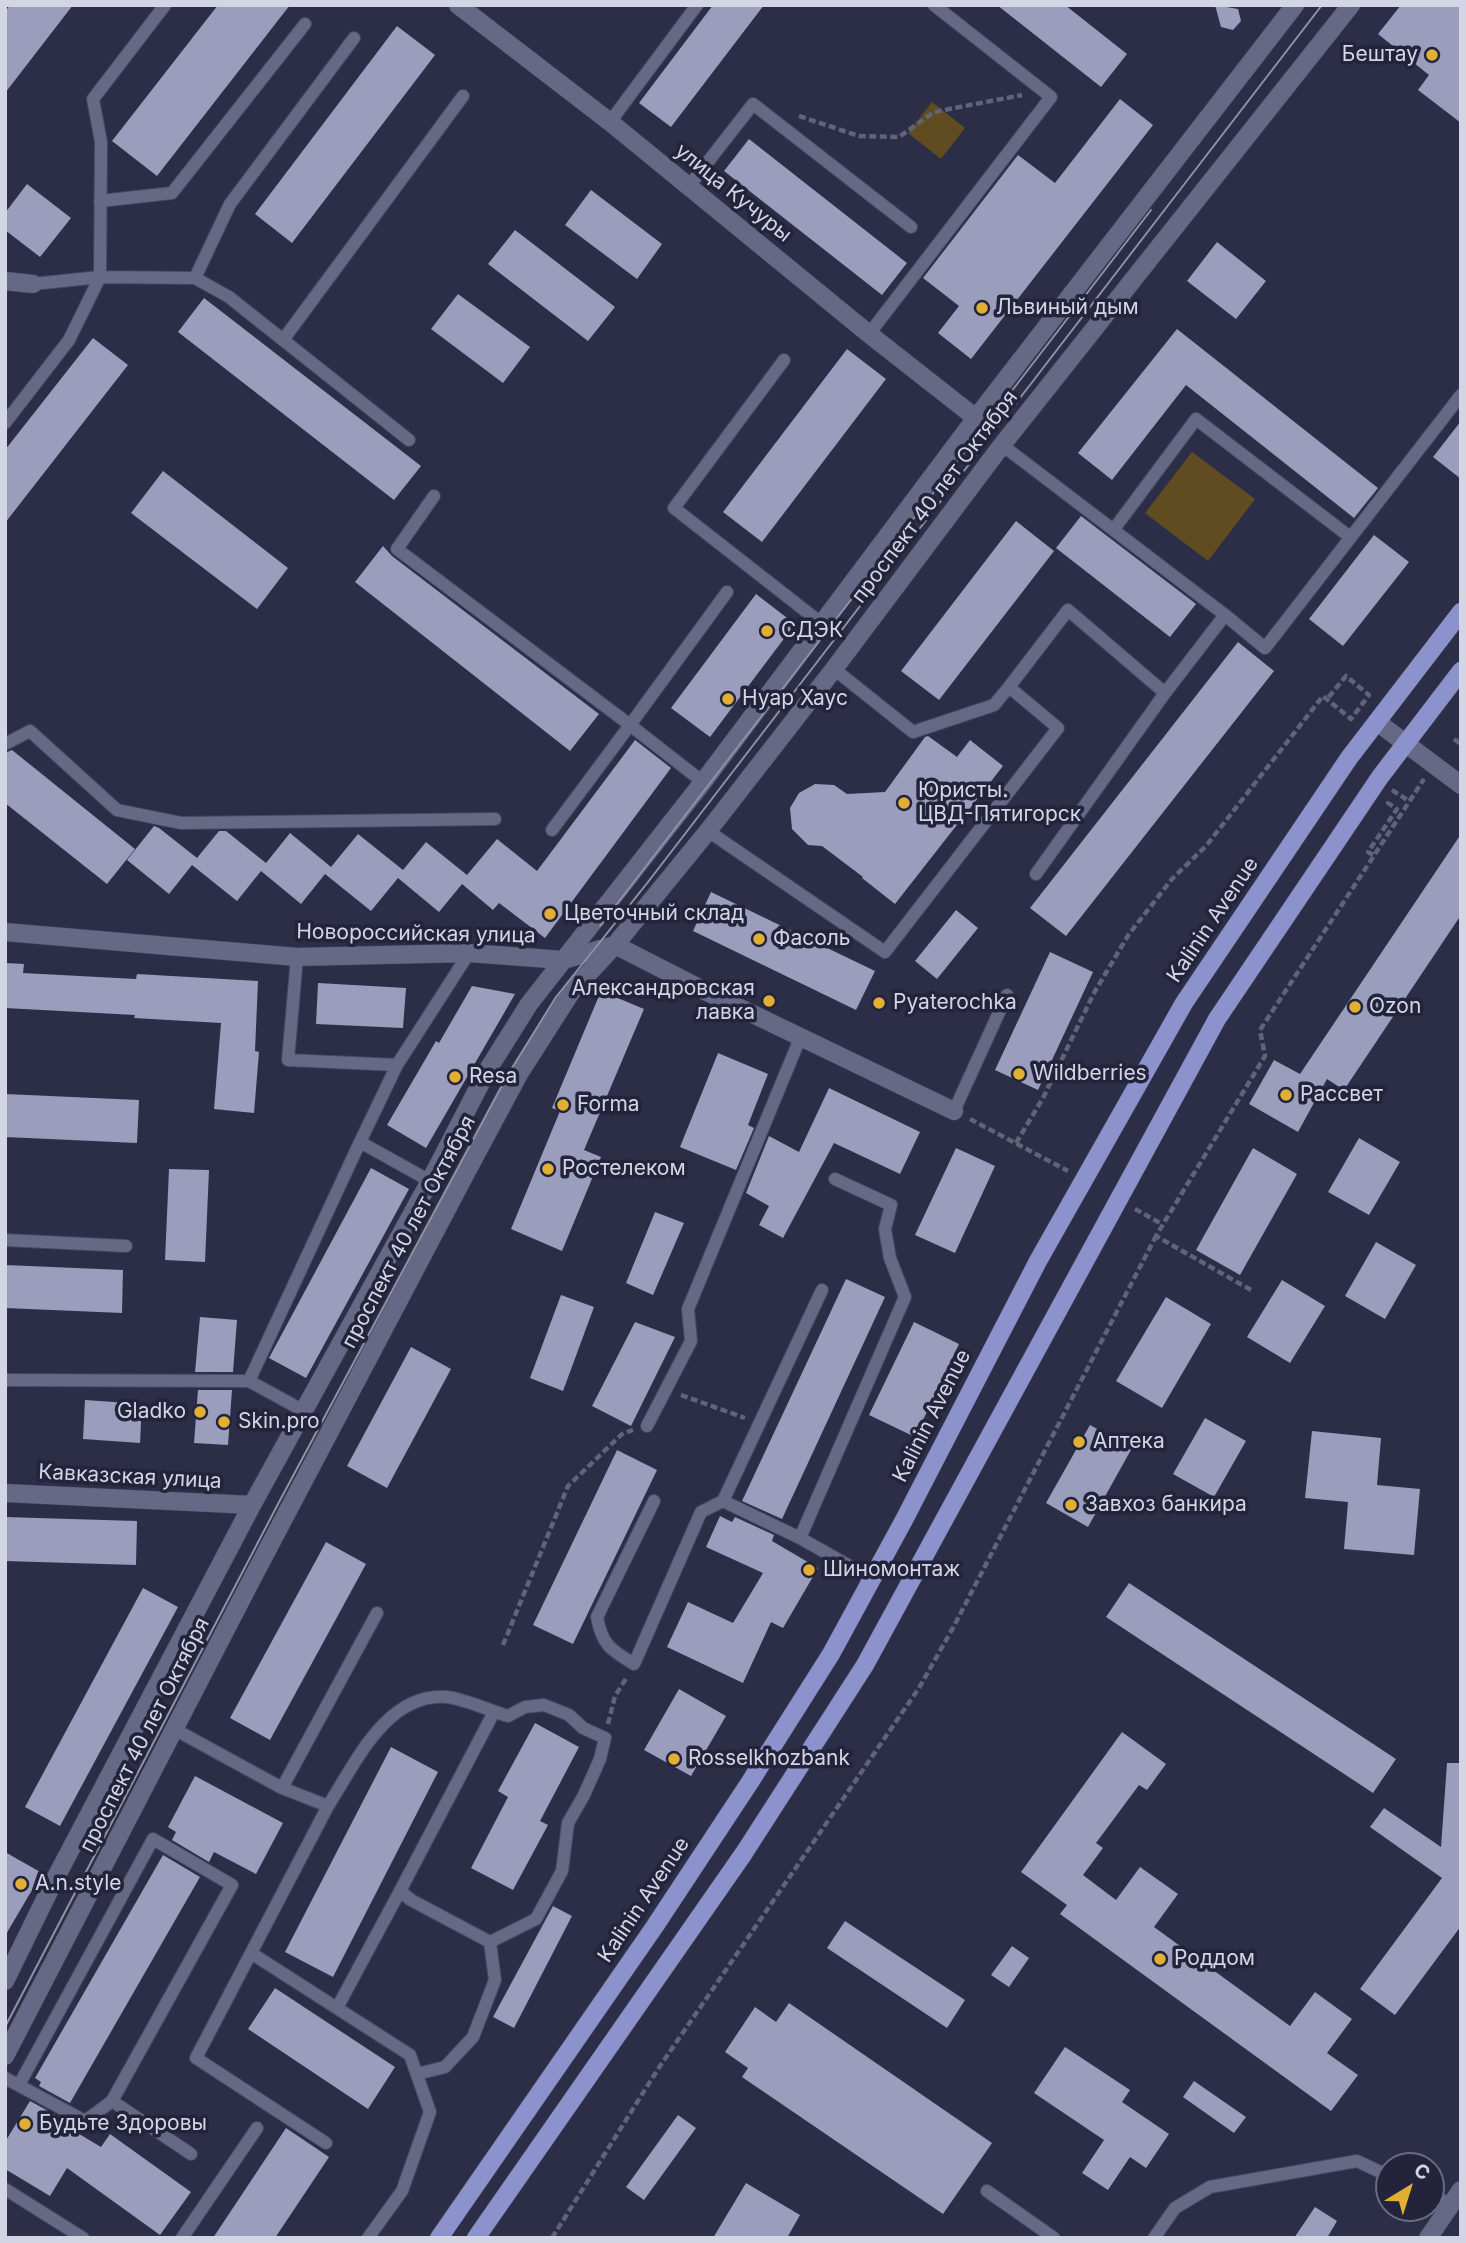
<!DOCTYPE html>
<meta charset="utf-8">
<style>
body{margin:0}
#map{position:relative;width:1466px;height:2243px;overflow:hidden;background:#2c2e47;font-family:Inter,sans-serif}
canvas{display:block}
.frame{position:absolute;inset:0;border:7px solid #d3d5e5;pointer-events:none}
.north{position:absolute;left:1375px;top:2152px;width:70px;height:70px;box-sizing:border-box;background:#23243c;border:2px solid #696b80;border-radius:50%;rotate:38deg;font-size:19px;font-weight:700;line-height:28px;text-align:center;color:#d3d5e5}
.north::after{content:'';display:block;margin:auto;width:24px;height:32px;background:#e1af34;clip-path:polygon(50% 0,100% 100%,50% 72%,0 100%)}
</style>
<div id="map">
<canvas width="1466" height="2243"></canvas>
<div class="frame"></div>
<div class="north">С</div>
</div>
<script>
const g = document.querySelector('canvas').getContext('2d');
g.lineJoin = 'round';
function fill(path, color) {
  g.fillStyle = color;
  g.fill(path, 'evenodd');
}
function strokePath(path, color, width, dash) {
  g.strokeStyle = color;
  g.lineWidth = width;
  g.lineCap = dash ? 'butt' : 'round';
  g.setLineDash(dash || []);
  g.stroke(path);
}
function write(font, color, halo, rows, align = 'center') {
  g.font = font + ' Inter,sans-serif';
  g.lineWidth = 7;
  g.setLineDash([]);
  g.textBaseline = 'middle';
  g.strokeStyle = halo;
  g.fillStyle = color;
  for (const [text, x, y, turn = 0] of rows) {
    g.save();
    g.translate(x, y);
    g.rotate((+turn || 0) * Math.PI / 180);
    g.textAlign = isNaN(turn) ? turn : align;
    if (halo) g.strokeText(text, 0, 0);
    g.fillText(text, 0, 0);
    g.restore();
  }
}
const green = new Path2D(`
 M932 102 965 128 941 159 908 133Z
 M1192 452 1255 499 1208 561 1145 513Z`);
const building = new Path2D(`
 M10 5H73L5 93V12Z
 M218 5H290L157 176 112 141Z
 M713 5H764L671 127 639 103Z
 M997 5H1065L1127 54 1101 87Z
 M1215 5 1238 9 1241 21 1233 30 1221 27Z
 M1401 5H1461V123L1418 90 1429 75 1378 34Z
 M397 26 435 55 292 243 255 214Z
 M1120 99 1153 125 971 359 938 333 959 306 923 278 1018 155 1055 183Z
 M749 139 907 263 882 295 724 171Z
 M27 184 71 218 40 257 5 230V213Z
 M591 190 662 244 637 279 565 225Z
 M515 230 615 307 588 341 488 264Z
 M1217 242 1266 281 1236 319 1187 281Z
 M458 294 530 347 503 383 431 329Z
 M204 298 421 466 394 500 178 332Z
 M1177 329 1378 488 1354 518 1186 385 1112 480 1078 453Z
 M93 338 128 365 5 523V450Z
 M847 349 886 379 762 542 723 512Z
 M1461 421V479L1433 457Z
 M163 471 288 568 257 609 131 513Z
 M1081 516 1196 604 1170 637 1056 548Z
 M1016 521 1054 551 939 700 901 671Z
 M1374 535 1409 562 1343 646 1309 619Z
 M383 546 392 556 599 714 570 751 355 582Z
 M756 594 795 624 710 737 671 708Z
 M1238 642 1274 671 1066 936 1030 908Z
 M928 736 957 757 970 740 1003 766 895 904 862 878 863 877 822 846 808 845 792 829 790 808 799 793 815 784 834 785 847 794 885 792 925 737Z
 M635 740 671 768 545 938 499 903 493 910 462 884 439 912 398 878 371 911 325 874 301 904 261 871 237 901 192 865 169 894 127 860 154 826 159 828 197 858 219 831H226L266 863 290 833 331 867 358 834 403 870 426 842 467 875 497 839 537 871Z
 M12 750 135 849 107 884 5 803V753Z
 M1461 834V915L1344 1090 1327 1079 1298 1132 1249 1104 1274 1060 1300 1074Z
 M711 892 875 971 856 1010 693 931Z
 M956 910 978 928 937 979 915 961Z
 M1050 952 1093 972 1038 1090 995 1070Z
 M5 963 24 964 23 973 136 979 137 974 258 981 255 1051 259 1052 254 1113 214 1109 221 1023 134 1018 135 1015 5 1008Z
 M318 983 406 988 403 1028 316 1024Z
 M472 986 515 994 426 1148 387 1125 436 1041 439 1043Z
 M601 991 644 1009 584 1150 601 1157 562 1251 511 1229 560 1111 552 1108Z
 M718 1053 768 1074 748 1125 754 1128 736 1170 680 1147Z
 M829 1088 920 1132 900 1174 834 1143 783 1238 759 1225 769 1206 746 1193 769 1136 799 1152Z
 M5 1094 139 1100 137 1143 5 1137Z
 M1359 1138 1400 1162 1369 1215 1328 1192Z
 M956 1148 995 1166 955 1253 915 1235Z
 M1253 1148 1297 1174 1240 1275 1196 1250Z
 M371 1168 409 1189 306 1378 269 1358Z
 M169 1169 209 1170 205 1262 165 1260Z
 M655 1212 684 1223 653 1295 626 1283Z
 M1376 1242 1416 1265 1385 1319 1345 1296Z
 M5 1265 123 1270 122 1313 5 1308Z
 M846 1279 885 1297 782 1519 742 1501Z
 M1282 1280 1325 1306 1290 1363 1247 1337Z
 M561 1295 594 1307 563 1391 530 1378Z
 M1166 1297 1211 1324 1162 1408 1116 1381Z
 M200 1317 237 1320 233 1372H195Z
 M635 1322 675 1337 631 1426 592 1406Z
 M914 1322 959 1344 915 1437 869 1415Z
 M411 1347 451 1369 387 1488 347 1466Z
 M198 1390H232L228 1445 194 1443Z
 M85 1400 142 1404 140 1443 83 1439Z
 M1205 1418 1246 1441 1214 1497 1173 1474Z
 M1090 1425 1132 1448 1088 1527 1046 1503Z
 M1312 1431 1381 1438 1377 1485 1420 1489 1414 1555 1344 1549 1348 1502 1305 1498Z
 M617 1450 657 1470 573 1644 533 1625Z
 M720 1516 732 1522 735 1517 774 1535 772 1541 818 1568 783 1628 771 1622 743 1683 667 1647 688 1602 733 1623 763 1573 706 1547Z
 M5 1517 137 1521 136 1565 5 1561Z
 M326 1542 366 1564 270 1740 230 1718Z
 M1129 1583 1396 1759 1373 1793 1106 1617Z
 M143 1588 178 1607 60 1826 25 1807Z
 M679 1689 726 1716 691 1776 644 1750Z
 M535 1723 579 1747 540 1821 548 1825 513 1890 471 1868 508 1797 498 1791Z
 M1122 1732 1166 1764 1147 1790 1139 1785 1096 1843 1103 1848 1083 1875 1116 1900 1140 1867 1178 1894 1154 1927 1290 2026 1315 1992 1352 2019 1327 2053 1358 2075 1331 2111 1060 1914 1067 1905 1021 1872Z
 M391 1747 438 1772 333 1977 285 1952Z
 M1447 1763H1461V1926L1395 2015 1360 1989 1442 1878 1370 1827 1384 1808 1441 1847Z
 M195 1776 283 1823 256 1874 214 1852 209 1862 172 1840 176 1832 168 1827Z
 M5 1852 42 1873 5 1936Z
 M163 1855 200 1877 70 2103 39 2086 41 2082 35 2078Z
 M553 1906 572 1916 514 2028 493 2017Z
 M845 1921 965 2000 947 2028 827 1948Z
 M1012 1946 1029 1958 1009 1987 991 1975Z
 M275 1988 395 2067 368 2109 248 2029Z
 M789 2003 992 2143 943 2214 742 2077 748 2068 725 2052 755 2007 776 2022Z
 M1065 2047 1130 2090 1122 2102 1169 2134 1146 2168 1130 2157 1108 2190 1082 2173 1104 2140 1034 2093Z
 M1194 2081 1246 2117 1234 2133 1183 2097Z
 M30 2101 61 2118 59 2122 101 2147 110 2134 191 2192 160 2235 67 2168 50 2196 5 2169V2142Z
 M678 2115 696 2128 644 2200 626 2187Z
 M286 2128 329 2157 275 2238H213Z
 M746 2183 800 2215 787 2238H713Z
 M1315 2207 1337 2221 1327 2238H1294Z`);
const path = new Path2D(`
 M799 116 859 136 899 137 934 112 1022 95
 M1454 739 1461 744
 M1392 790 1409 801
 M1373 855 1368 852 1397 809 1388 803 1391 799
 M970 1119 1068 1171
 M1016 1143 1043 1098 1094 993 1129 934 1172 879 1206 846 1323 696 1351 719 1369 695 1346 676 1327 699
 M1135 1209 1162 1224
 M1251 1290 1156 1236 1265 1056 1260 1030 1424 779
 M681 1395 745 1418
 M503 1645 568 1486 622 1434 633 1430
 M608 1724 615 1696 627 1677
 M552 2238 658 2069 919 1688 954 1626 1156 1236`);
const lane = new Path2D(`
 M610 122 697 5
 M689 186 753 104 911 227
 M100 201 172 193 305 24
 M195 278 230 204 354 38
 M33 284 100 277 101 142 93 99 165 5
 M869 334 1051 97 934 5
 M283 340 463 96
 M784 360 674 508 821 623
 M5 423 69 340 100 277 195 278 229 297 409 440
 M1002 445 1225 615 1165 693 1036 874
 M434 496 397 549 630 725 727 592
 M1114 529 1196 419 1350 537
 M1225 615 1265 648 1461 395
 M1009 687 1068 610 1165 693
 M5 744 30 731 117 810 181 823 495 819
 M552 830 630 725 703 782
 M708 831 885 952 1058 728 1009 687 994 705 913 732 834 669
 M297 957 288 1060 397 1065
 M954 1111 1007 995
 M430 1181 360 1142 397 1065 469 953
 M5 1240 126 1246
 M5 1380 249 1381
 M304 1411 249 1381 360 1142
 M647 1426 691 1341 688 1309 801 1036
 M654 1501 597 1617C602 1645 611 1650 634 1664L701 1512 723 1501 822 1290
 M723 1501 800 1538 871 1578
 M800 1538 905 1297 890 1258 885 1229 891 1205 835 1179
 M174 1729 282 1788 328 1806C355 1764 386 1693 446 1697 462 1698 491 1711 508 1716L525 1707 544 1705 569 1715 583 1728 605 1738 600 1759 584 1795 568 1823 562 1871 536 1919 490 1942 411 1900 400 1891 494 1712
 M282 1788 377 1613
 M328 1806 251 1953 410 2055 430 2112 402 2191 368 2238
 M251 1953 196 2058 326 2143
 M337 2008 400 1891
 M417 2074 445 2067 473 2037 495 1980 490 1942
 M5 2078 85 2121 112 2101 191 2154
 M19 2085 153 1839 232 1885 112 2101
 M5 2189 83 2238
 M987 2191 1054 2238
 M1431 2195 1452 2205
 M182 2238 257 2128
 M1154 2238 1175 2208 1210 2187 1357 2161 1389 2176`);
const street = new Path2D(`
 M458 5 610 122 869 334 976 418
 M5 281 33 284
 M5 932 297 957 469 953 563 960 615 945 707 992 954 1111`);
const secondary = new Path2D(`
 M1377 722 1461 785
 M5 1493 252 1505
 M5 1981 55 1879 252 1505 430 1181 487 1071 529 1004 703 782 976 418 1295 5
 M5 2056 253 1577 467 1171 519 1074 572 991 615 945 708 831 834 669 1002 445 1351 5
 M1428 2238 1461 2190`);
const primary = new Path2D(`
 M439 2238 655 1926 750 1782 831 1654 904 1520 1038 1261 1184 1003 1349 758 1461 612
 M476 2238 744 1853 865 1665 1217 1019 1380 777 1461 671`);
const tram = new Path2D(`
 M600 926 1151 210
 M5 2027 278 1504 507 1076 556 997 648 882 1322 5`);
const markers = [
 [1432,55,7,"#e1af34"],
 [982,308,7,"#e1af34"],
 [767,631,7,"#e1af34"],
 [728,699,7,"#e1af34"],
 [904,803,7,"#e1af34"],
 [550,914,7,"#e1af34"],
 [759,939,7,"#e1af34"],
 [769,1001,7,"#e1af34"],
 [879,1003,7,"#e1af34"],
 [1355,1007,7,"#e1af34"],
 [1019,1074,7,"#e1af34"],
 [455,1077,7,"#e1af34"],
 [1286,1095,7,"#e1af34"],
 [563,1105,7,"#e1af34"],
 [548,1169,7,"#e1af34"],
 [200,1412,7,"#e1af34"],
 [224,1422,7,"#e1af34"],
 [1079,1442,7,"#e1af34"],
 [1071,1505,7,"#e1af34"],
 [809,1570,7,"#e1af34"],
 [674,1759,7,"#e1af34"],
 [21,1884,7,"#e1af34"],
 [1160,1959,7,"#e1af34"],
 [25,2124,7,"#e1af34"]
];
const poiNames = [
 ["Бештау",1418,55,"right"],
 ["Львиный дым",996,308],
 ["СДЭК",781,631],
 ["Нуар Хаус",742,699],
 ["Юристы.",918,791],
 ["ЦВД-Пятигорск",918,815],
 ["Цветочный склад",564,914],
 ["Фасоль",773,939],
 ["Александровская",755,989,"right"],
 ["лавка",755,1013,"right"],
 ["Pyaterochka",893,1003],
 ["Ozon",1369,1007],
 ["Wildberries",1033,1074],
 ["Resa",469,1077],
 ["Рассвет",1300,1095],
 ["Forma",577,1105],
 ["Ростелеком",562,1169],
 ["Gladko",186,1412,"right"],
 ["Skin.pro",238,1422],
 ["Аптека",1093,1442],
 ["Завхоз банкира",1085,1505],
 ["Шиномонтаж",823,1570],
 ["Rosselkhozbank",688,1759],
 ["A.n.style",35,1884],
 ["Роддом",1174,1959],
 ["Будьте Здоровы",39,2124]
];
const streetNames = [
 ["улица Кучуры",733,193,39],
 ["проспект 40 лет Октября",935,497,-53],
 ["Kalinin Avenue",1213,920,-56],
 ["Новороссийская улица",416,934,1],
 ["проспект 40 лет Октября",409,1232,-62],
 ["Kalinin Avenue",932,1416,-63],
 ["Кавказская улица",130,1477,3],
 ["проспект 40 лет Октября",145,1735,-63],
 ["Kalinin Avenue",644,1900,-56]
];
fill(green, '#604c20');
fill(building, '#9a9dbb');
strokePath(lane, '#46485c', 14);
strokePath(street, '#46485c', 19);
strokePath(secondary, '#46485c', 19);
strokePath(primary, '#46485c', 19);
strokePath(path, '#616379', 4.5, [7, 3.5]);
strokePath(lane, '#666985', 12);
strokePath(street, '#666985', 18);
strokePath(secondary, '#666985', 18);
strokePath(primary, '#8c92cb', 18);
strokePath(tram, '#9092a5', 2);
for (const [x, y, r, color] of markers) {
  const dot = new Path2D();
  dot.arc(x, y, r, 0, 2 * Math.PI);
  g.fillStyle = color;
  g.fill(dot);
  strokePath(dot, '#23243c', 2.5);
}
write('21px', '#d3d5e5', '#23243c', poiNames, 'left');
write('21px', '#d3d5e5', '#23243c', streetNames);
</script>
